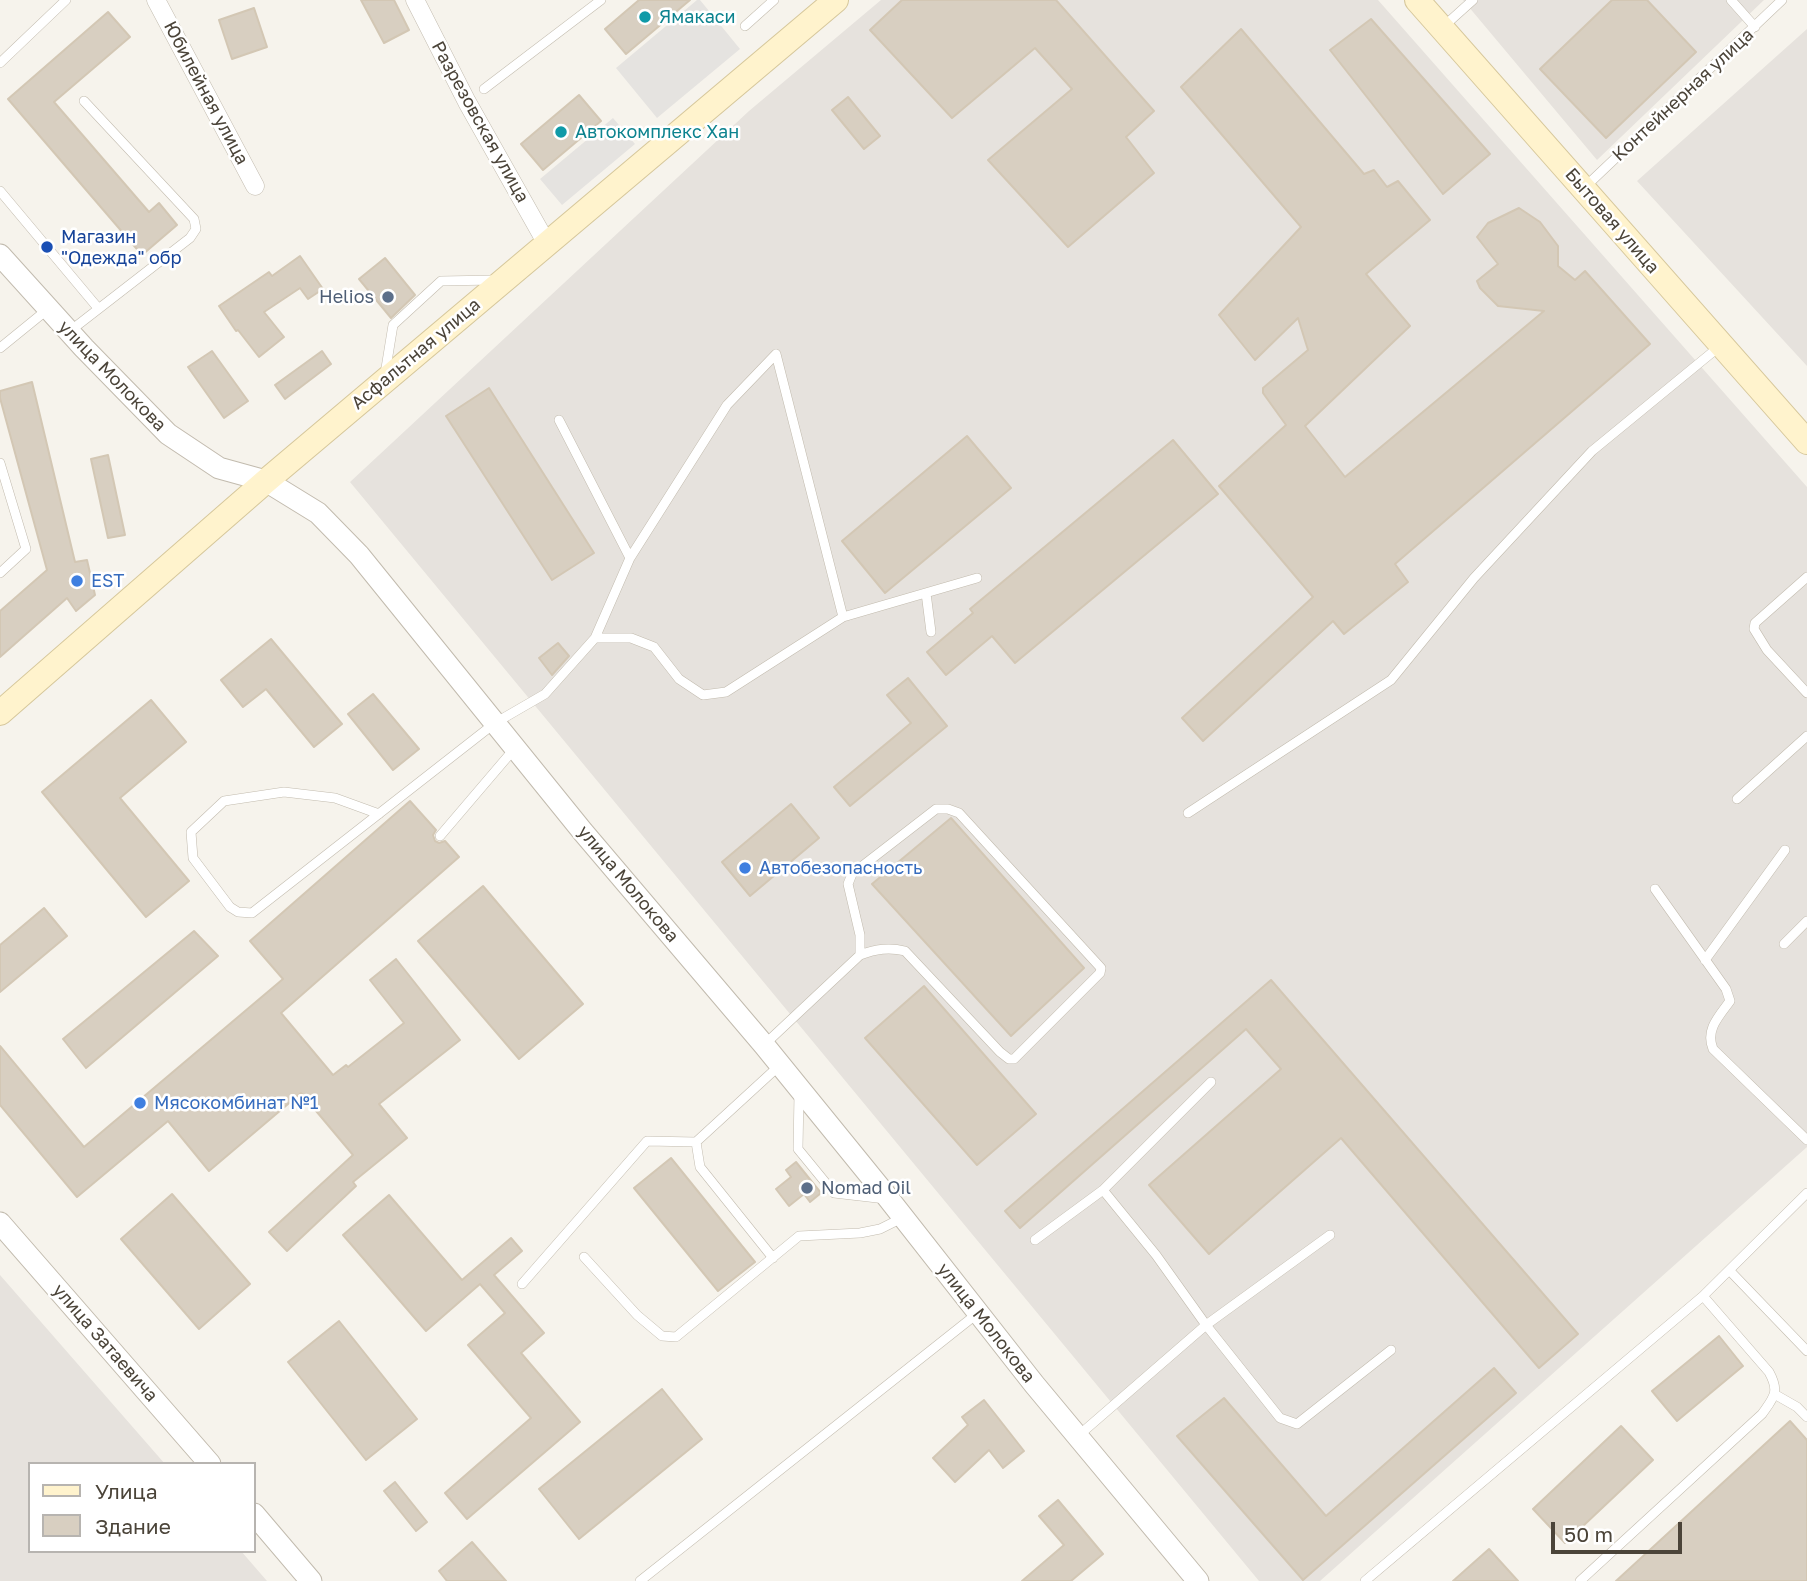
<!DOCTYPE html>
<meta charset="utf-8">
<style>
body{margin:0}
#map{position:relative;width:1807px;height:1581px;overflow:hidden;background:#f6f3ec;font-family:"Golos Text",sans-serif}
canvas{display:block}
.legend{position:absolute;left:28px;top:1462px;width:228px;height:91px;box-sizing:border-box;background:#fff;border:2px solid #b7b4b0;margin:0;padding:9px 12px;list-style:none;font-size:21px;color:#4b4439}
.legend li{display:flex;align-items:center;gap:14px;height:35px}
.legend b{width:35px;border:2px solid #b7b4b0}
.scale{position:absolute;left:1551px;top:1522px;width:131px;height:32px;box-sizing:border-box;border:4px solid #4b4439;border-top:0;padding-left:9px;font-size:21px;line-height:24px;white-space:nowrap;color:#4b4439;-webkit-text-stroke:5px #fff;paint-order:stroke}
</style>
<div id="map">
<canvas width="1807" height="1581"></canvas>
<ul class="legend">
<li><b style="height:9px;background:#fff3cd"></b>Улица</li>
<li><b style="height:19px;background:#d8cfc1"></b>Здание</li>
</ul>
<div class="scale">50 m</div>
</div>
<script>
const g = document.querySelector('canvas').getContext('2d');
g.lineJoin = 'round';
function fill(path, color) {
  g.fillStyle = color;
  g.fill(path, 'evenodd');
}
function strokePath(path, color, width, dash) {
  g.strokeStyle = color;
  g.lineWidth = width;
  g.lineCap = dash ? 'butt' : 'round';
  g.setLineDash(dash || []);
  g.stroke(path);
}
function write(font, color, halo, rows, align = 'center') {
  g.font = font + ' "Golos Text",sans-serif';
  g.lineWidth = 5;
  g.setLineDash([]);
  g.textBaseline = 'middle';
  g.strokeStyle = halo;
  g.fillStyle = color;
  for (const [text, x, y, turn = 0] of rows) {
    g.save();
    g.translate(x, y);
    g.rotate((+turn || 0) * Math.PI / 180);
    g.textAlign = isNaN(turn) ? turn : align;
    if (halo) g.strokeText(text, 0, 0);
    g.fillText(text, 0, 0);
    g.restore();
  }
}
const industrial = new Path2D(`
 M881 0H1378L1807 487V1147L1320 1581H1259L350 482 749 111Z
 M1463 0H1764L1597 160Z
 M1807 29V366L1637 181Z
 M0 1275 165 1464H30V1551H241L267 1581H0Z`);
const parking = new Path2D(`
 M697 0H700L740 49 657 118 616 68Z
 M613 118 635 144 562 205 540 179Z`);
const building = new Path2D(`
 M361 0H394L409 30 384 43Z
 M639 0H690L626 54 605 29Z
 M902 0H1056L1154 111 1126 137 1154 173 1068 247 988 160 1072 89 1035 48 952 118 870 30Z
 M1612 0H1647L1696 52 1606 138 1540 69Z
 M254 8 267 47 232 59 219 20Z
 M108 12 130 37 54 102 149 212 159 203 177 225 142 255 8 99Z
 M1371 19 1490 154 1443 194 1330 50Z
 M1241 29 1364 174 1374 170 1387 187 1398 181 1430 220 1366 274 1410 326 1305 426 1345 477 1544 311 1498 306 1480 288 1477 281 1498 264 1477 237 1488 223 1519 208 1540 222 1558 246V266L1575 280 1585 271 1650 344 1395 564 1408 582 1344 634 1333 621 1203 741 1182 718 1313 597 1219 486 1286 425 1263 393V388L1308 350 1298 318 1255 360 1219 315 1301 227 1181 87Z
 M579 95 601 121 543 170 521 144Z
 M848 97 880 136 864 149 832 110Z
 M300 256 323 289 308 299 300 288 264 312 284 337 259 357 238 330 236 331 219 306 269 272 272 276Z
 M385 258 415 295 391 318 359 279Z
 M212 351 248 401 224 418 188 367Z
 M322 351 331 364 285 399 275 385Z
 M32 382 75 562 87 560 95 595 76 611 67 598 0 657V611L47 570 0 398V391Z
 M489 388 594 553 552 580 446 416Z
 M967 436 1011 488 885 593 842 541Z
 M1173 440 1218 494 1015 663 992 636 946 675 927 652 973 613 970 609Z
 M108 455 125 535 108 538 91 459Z
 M271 639 342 724 314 747 266 689 243 707 221 680Z
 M558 643 569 656 552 675 539 658Z
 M908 678 947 726 850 806 834 787 911 723 887 695Z
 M373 694 419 749 393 770 348 714Z
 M151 700 186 742 120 798 189 881 146 917 42 792Z
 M410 801 436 830 433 835 435 841 439 843 445 841 459 857 281 1013 333 1075 346 1065 348 1067 404 1023 370 980 396 959 460 1040 379 1104 407 1138 353 1182 356 1186 287 1251 269 1232 353 1155 301 1093 209 1171 168 1121 77 1197 0 1105V1046L84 1147 283 979 250 941Z
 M791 804 819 838 750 896 722 862Z
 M951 818 1084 968 1011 1036 872 884Z
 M483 886 583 1004 519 1059 418 941Z
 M44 908 67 936 0 992V945Z
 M194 931 218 956 86 1068 63 1039Z
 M1271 980 1578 1334 1539 1368 1341 1138 1209 1254 1149 1185 1281 1069 1246 1029 1020 1228 1005 1211Z
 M924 986 1036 1114 977 1165 865 1038Z
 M671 1158 755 1262 718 1291 634 1188Z
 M796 1162 821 1193 810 1202 804 1194 789 1206 776 1189 791 1177 786 1170Z
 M172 1194 250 1284 199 1329 121 1239Z
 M389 1195 462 1280 511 1238 522 1251 494 1275 544 1333 521 1353 580 1422 467 1519 445 1493 531 1418 468 1345 505 1313 480 1284 426 1331 343 1235Z
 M339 1321 417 1419 366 1460 288 1362Z
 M1719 1336 1743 1366 1677 1421 1652 1391Z
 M1494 1368 1516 1393 1303 1580 1177 1436 1224 1398 1326 1516Z
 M662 1389 702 1439 579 1539 539 1489Z
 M984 1400 1024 1451 1003 1468 989 1450 955 1482 933 1458 968 1425 962 1417Z
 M1790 1421 1807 1440V1581H1616Z
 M1621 1426 1653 1460 1565 1543 1533 1509Z
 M395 1482 427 1522 416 1531 384 1491Z
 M1058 1500 1103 1554 1071 1581H1022L1064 1545 1039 1516Z
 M472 1542 506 1581H447L439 1571Z
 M1489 1549 1518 1581H1453Z`);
const service = new Path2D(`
 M1731 0 1755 27
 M745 26 774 0
 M1443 27 1473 0
 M0 63 66 0
 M484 89 601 0
 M1584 188 1782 0
 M0 191 98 308
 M70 331 190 238 196 229 194 219 84 101
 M0 348 48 309
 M776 354 843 617 977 578
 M385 374 393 325 441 281 494 280
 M0 463 26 549 0 573
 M630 558 727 405 776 354
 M1807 577 1755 623 1754 629 1767 650 1807 693
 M926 593 931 632
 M595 638H631L654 647 679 679 703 695 726 692 843 617
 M1737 799 1807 736
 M1188 813 1391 680 1474 578 1592 451 1720 346
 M379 814 335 798 284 792 224 801 191 832 193 858 230 907 238 912 252 913 495 723 545 694 595 638 630 558 559 420
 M440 836 515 748
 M1655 889 1726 989 1730 1001C1719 1016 1705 1030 1713 1049L1807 1140
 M1784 944 1807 921
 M1705 960 1785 850
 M764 1045 860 955C876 949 889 947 905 951L1000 1052 1009 1059H1014L1100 973 1101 968 959 813 948 809H936L852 874 848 884 860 935V955
 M1211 1082 1103 1190 1156 1255 1206 1325 1280 1418 1297 1424 1391 1350
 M799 1094 798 1149 834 1193 886 1199
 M696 1142 700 1167 773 1258
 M1035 1240 1103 1190
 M584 1257 637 1315 662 1336 676 1337 799 1236 860 1233 880 1229 902 1218
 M1730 1271 1807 1351
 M522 1284 647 1141 696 1142 780 1065
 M1776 1395 1797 1407 1807 1417
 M1078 1436 1206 1325 1330 1235
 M640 1581 978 1313
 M1365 1581 1703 1296 1807 1193
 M1580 1581 1762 1414C1774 1397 1780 1392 1769 1372L1703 1296`);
const minor = new Path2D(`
 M156 0 255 186
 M415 0 467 102 547 244`);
const tertiary = new Path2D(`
 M0 255 84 348 168 434 219 468 266 481 318 513 359 555 583 832 764 1045 881 1189 1034 1384 1198 1581
 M0 1223 210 1464
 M254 1514 311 1581`);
const secondary = new Path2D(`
 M1417 0 1807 442
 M0 713 266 481 836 0`);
const markers = [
 [645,17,7,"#0f9aa8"],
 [561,132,7,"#0f9aa8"],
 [47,247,7,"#1a4fb4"],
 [388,297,7,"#5c6f8a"],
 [77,581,7,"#3f7fe0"],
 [745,868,7,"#3f7fe0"],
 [140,1103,7,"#3f7fe0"],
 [807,1188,7,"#5c6f8a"]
];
const cultureNames = [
 ["Ямакаси",659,17],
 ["Автокомплекс Хан",575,132]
];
const streetNames = [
 ["Юбилейная улица",206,93,62],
 ["Контейнерная улица",1683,95,-43],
 ["Разрезовская улица",480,122,61],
 ["Бытовая улица",1612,221,49],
 ["Асфальтная улица",416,354,-40],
 ["улица Молокова",112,376,46],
 ["улица Молокова",628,884,50],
 ["улица Молокова",986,1323,52],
 ["улица Затаевича",105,1343,49]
];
const transitNames = [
 ["Магазин",61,237],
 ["\"Одежда\" обр",61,258]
];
const serviceNames = [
 ["Helios",374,297],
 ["Nomad Oil",821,1188,"left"]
];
const shopNames = [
 ["EST",91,581],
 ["Автобезопасность",759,868],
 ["Мясокомбинат №1",154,1103]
];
fill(industrial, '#e6e2dd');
fill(parking, '#e5e3e0');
fill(building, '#d8cfc1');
strokePath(building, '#d3c7b4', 2);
strokePath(service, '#c2bbae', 10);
strokePath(minor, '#c2bbae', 19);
strokePath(tertiary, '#c2bbae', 23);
strokePath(secondary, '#d6c79b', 26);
strokePath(service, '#fff', 9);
strokePath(minor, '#fff', 18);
strokePath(tertiary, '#fff', 21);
strokePath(secondary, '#fff3cd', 24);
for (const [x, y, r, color] of markers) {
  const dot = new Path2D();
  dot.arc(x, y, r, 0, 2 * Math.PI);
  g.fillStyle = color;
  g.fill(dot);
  strokePath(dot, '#fff', 2.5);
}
write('18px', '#0d838f', '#fff', cultureNames, 'left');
write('18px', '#4b4439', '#fff', streetNames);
write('18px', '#164399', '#fff', transitNames, 'left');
write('18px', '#4e5e75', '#fff', serviceNames, 'right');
write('18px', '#366cbe', '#fff', shopNames, 'left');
</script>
